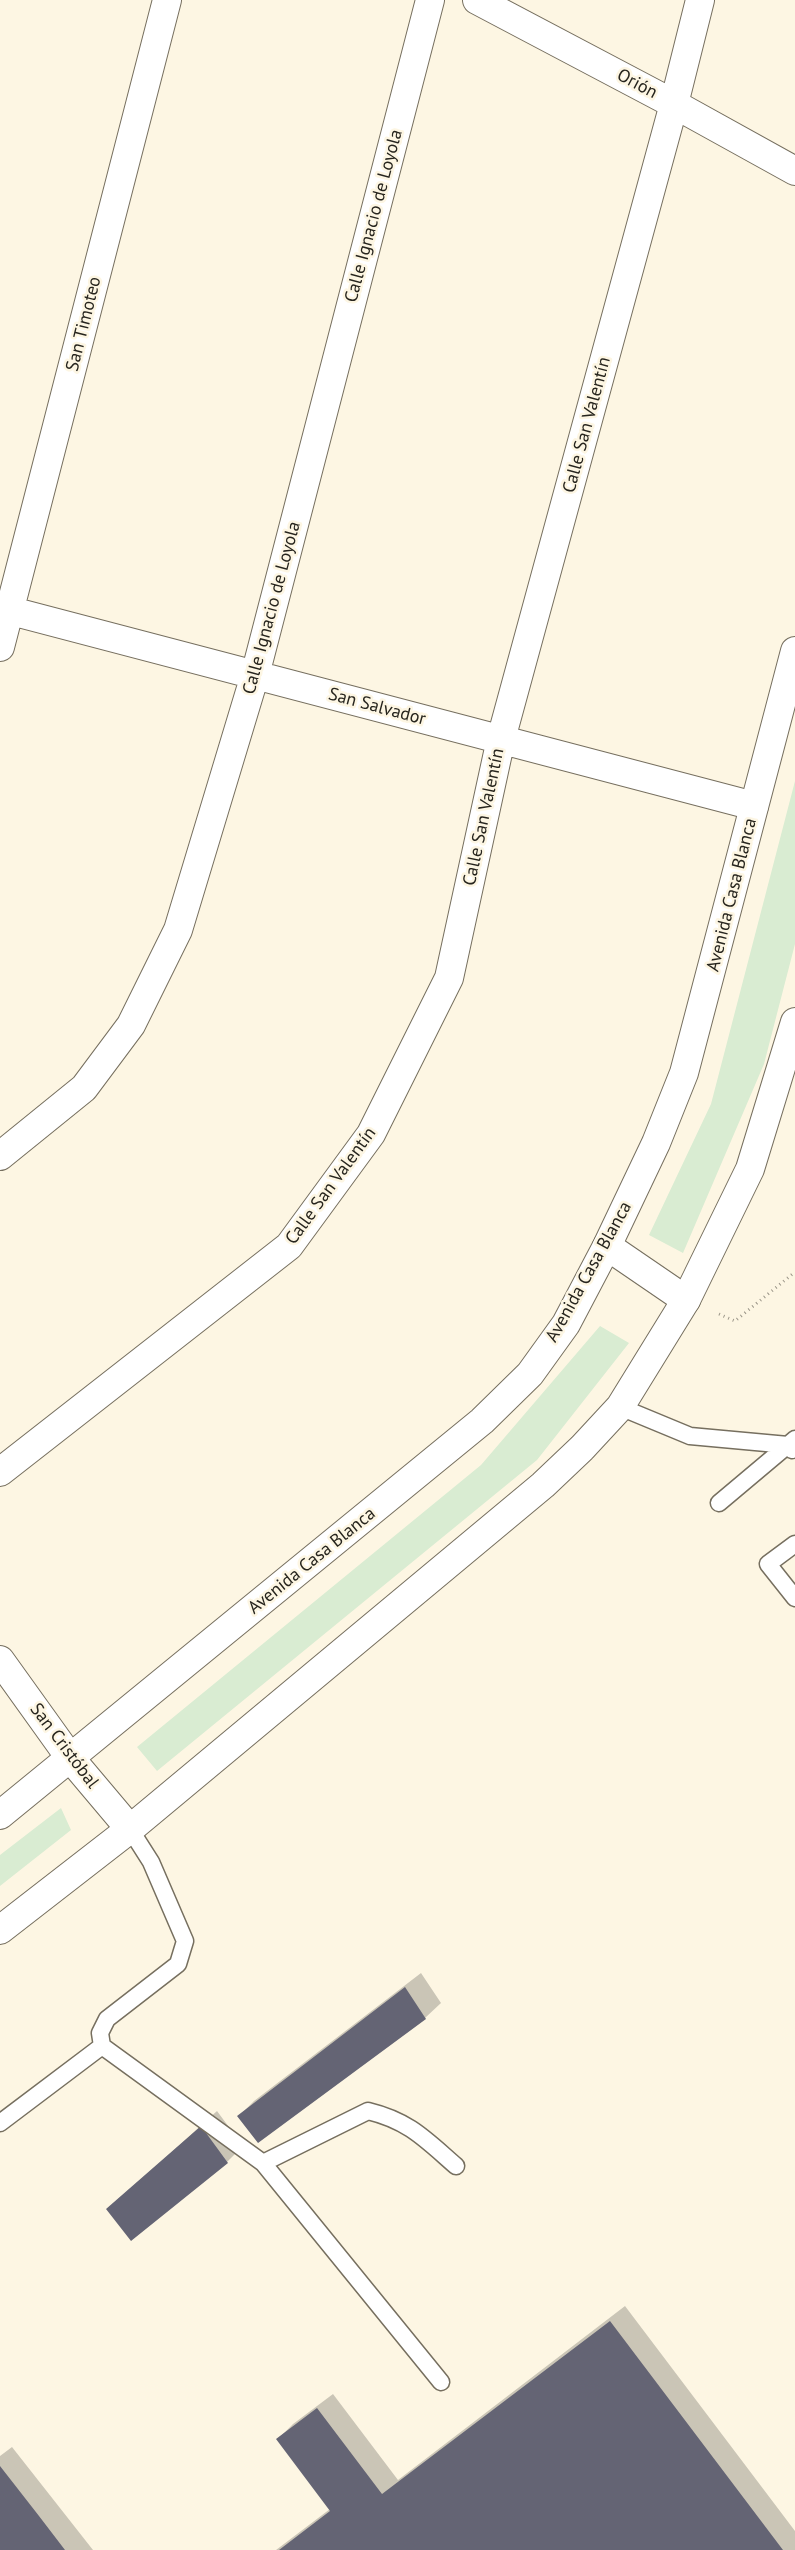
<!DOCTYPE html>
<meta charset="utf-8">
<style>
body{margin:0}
canvas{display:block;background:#fdf6e3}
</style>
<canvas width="795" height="2550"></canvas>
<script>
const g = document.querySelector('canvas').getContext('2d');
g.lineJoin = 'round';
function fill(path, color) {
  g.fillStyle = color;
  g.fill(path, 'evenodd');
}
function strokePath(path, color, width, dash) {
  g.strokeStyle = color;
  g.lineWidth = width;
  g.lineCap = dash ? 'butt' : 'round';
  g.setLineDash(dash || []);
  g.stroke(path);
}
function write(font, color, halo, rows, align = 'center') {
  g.font = font + ' "PT Sans",sans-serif';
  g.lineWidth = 5;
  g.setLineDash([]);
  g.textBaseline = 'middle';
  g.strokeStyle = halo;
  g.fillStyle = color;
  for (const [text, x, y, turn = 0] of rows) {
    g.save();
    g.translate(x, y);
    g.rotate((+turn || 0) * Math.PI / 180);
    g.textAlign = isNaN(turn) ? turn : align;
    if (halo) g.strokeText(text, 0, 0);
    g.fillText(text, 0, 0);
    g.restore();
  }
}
const green = new Path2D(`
 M795 781V944L764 1064 683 1253 649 1235 711 1104Z
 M600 1326 629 1343 537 1460 157 1771 137 1747 481 1465Z
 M61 1808 71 1830 0 1886V1855Z`);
const shadow = new Path2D(`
 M421 1973 441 2003 425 2018 239 2116 254 2101Z
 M217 2111 243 2146 227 2162 131 2239 108 2210Z
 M625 2306 795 2531V2550H276L330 2509 278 2439 293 2424 333 2394 398 2480Z
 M12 2447 93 2550H0V2456Z`);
const building = new Path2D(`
 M405 1987 426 2019 258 2143 237 2116Z
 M201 2126 228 2163 131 2241 106 2209Z
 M610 2321 783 2550H279L330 2511 276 2439 317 2408 382 2494Z
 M0 2466 39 2516 65 2550H0Z`);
const path = new Path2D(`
 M719 1314 735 1321 795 1272`);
const service = new Path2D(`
 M620 1407 690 1436 788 1445 795 1439
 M719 1503 788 1445 792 1450
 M795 1544 768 1564 795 1598
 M130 1829 151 1862 185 1941 178 1964 107 2019 100 2033 102 2046 263 2163 368 2111C409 2121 425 2139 456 2166
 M0 2123 102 2046
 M263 2163 441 2382`);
const minor = new Path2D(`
 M477 0 674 104 795 171
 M0 608 754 806
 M0 647 167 0
 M0 1156 84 1088 131 1025 178 930 255 675 430 0
 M607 1246 686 1300
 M0 1472 289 1246 371 1134 449 978 501 739 674 104 700 0
 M0 1660 71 1759 130 1829`);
const tertiary = new Path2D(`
 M0 1815 482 1421 530 1374 566 1324 607 1246 656 1143 684 1073 795 651
 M0 1930 130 1829 543 1485 582 1448 620 1407 686 1300 750 1169 795 1022`);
const streetNames = [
 ["Orión",637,84,28],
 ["Calle Ignacio de Loyola",374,216,-75],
 ["San Timoteo",84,324,-76],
 ["Calle San Valentín",587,425,-75],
 ["Calle Ignacio de Loyola",272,608,-75],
 ["San Salvador",377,707,15],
 ["Calle San Valentín",484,817,-78],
 ["Avenida Casa Blanca",732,895,-76],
 ["Calle San Valentín",331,1186,-54],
 ["Avenida Casa Blanca",589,1272,-61],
 ["Avenida Casa Blanca",312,1561,-39],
 ["San Cristóbal",64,1746,53]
];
fill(green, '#d9ecd2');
fill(shadow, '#0003');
fill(building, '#646474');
strokePath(service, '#766f5f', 19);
strokePath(minor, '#766f5f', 30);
strokePath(tertiary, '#766f5f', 30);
strokePath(path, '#999487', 3, [1, 4]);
strokePath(service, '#fff', 16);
strokePath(minor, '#fff', 28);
strokePath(tertiary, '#fff', 28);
write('18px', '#27251e', '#fdf6e3', streetNames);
</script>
